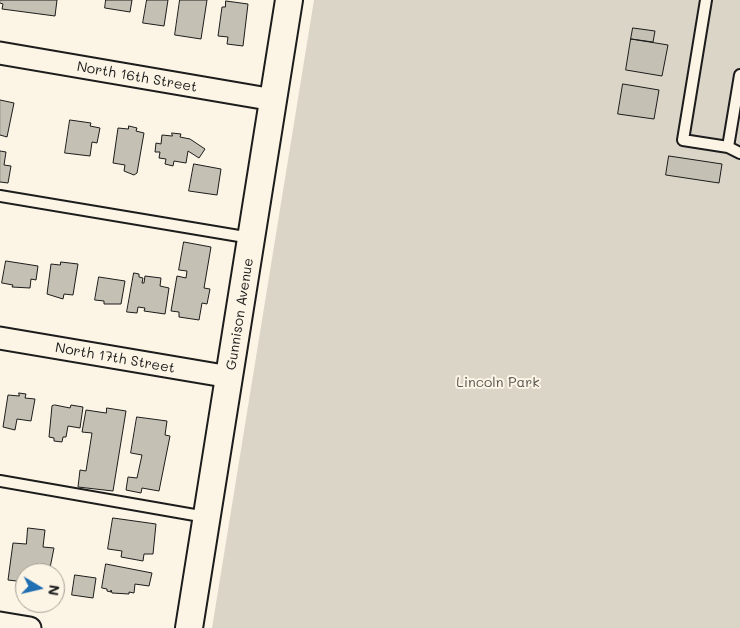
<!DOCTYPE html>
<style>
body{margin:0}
#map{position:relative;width:740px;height:628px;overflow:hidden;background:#fcf5e5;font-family:Mali,sans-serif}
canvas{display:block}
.north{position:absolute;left:15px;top:563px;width:50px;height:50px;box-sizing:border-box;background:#fcf5e5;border:1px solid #a29e95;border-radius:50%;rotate:99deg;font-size:14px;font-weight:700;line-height:20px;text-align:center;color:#1c1c1c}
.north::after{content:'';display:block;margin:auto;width:18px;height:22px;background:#1f6fb2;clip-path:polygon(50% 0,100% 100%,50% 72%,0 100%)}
</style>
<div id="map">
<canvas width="740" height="628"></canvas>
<div class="north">N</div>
</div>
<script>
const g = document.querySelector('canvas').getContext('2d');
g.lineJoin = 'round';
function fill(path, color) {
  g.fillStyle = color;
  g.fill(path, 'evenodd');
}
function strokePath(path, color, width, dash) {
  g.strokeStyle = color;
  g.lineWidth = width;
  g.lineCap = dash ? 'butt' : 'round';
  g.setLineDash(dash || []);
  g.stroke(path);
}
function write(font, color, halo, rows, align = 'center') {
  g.font = font + ' Mali,sans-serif';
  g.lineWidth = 4;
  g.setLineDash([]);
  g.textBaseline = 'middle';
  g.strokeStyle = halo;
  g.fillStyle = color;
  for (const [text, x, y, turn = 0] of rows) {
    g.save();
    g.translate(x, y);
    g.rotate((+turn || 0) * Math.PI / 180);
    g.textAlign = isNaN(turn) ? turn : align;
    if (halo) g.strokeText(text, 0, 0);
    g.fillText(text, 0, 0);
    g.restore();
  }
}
const green = new Path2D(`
 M314 0H740V628H212Z`);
const building = new Path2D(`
 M0 0H57L55 16 2 9 3 4 0 3Z
 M106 0H132L130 12 105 8Z
 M147 0H168L164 26 143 23Z
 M180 0H207L201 39 175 35Z
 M226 1 248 4 243 46 227 44 228 37 218 36 222 7H225Z
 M633 28 655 31 653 42 631 39Z
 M631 39 668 45 662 76 626 70Z
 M623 84 659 90 654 119 618 114Z
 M0 100 14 103 7 137 0 135Z
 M70 120 91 123 90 126 100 128 97 143 92 142 90 156 65 153Z
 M129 126 137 128 136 131 144 133 137 173 134 175 124 171 125 165 113 163 118 128 128 129Z
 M172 133 181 134 180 137 190 139 205 149 199 158 188 151 186 163 174 161 173 166 165 164 166 159 159 158 160 152H155L156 143 161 144 162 135 172 136Z
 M0 151 6 152 4 165 11 166 8 183 0 182Z
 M669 156 722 164 719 183 666 175Z
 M194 164 221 169 217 195 189 191Z
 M184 242 211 247 204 288 210 289 207 304 202 303 199 320 179 317V312L171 311 177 276 186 278 187 271 179 270Z
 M6 261 38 266 36 280 31 279 30 288 12 287 13 285 2 283Z
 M61 262 78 264 73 295 64 294 63 299 47 294 51 264 60 265Z
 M134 273 139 274V277L143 278 142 283H144L145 276 161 278 160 286 169 288 165 314 144 311 145 308 138 307 137 313 127 312Z
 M99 277 125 281 121 304H104V301L95 300Z
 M19 393 26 394 25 398 35 399 31 421 17 419 15 430 3 427 8 395 19 396Z
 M55 405 70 408 71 405 83 407 80 428 68 426 66 437H63L62 442 54 441V438L49 437 52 406Z
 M107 408 126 411 113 491 78 487 80 470 86 471 92 433 82 432 86 410 106 413Z
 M137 417 167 421 165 435 170 436 159 491 142 488 141 493 126 490 128 477 137 478 142 455 131 453Z
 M113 518 156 524 153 554H144L143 561 121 557 122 551 108 549Z
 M28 528 45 530 43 547 54 548 49 573H25V582L8 580 13 543 26 544Z
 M106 564 152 573 149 586 135 584 134 593 129 592V594L112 593 111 590V592L107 591V589L102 588Z
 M75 575 96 578 93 598 72 595Z`);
const service = new Path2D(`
 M706 0 683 140 728 147 740 153
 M728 147 740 75
 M0 196 251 238
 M0 481 206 517`);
const minor = new Path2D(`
 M0 53 274 100
 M0 338 230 377
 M0 623 30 628`);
const tertiary = new Path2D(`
 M189 628 289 0`);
const streetNames = [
 ["North 16th Street",137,77,10],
 ["Gunnison Avenue",240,314,-81],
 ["North 17th Street",115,358,10]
];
const parkNames = [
 ["Lincoln Park",498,383]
];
fill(green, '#dbd5c8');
fill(building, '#c4c0b3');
strokePath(building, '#1c1c1c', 1);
strokePath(service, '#1c1c1c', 14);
strokePath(minor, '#1c1c1c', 25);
strokePath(tertiary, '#1c1c1c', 30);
strokePath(service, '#fcf5e5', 10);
strokePath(minor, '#fcf5e5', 21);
strokePath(tertiary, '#fcf5e5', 26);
write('14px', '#1c1c1c', '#fcf5e5', streetNames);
write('14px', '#555450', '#fcf5e5', parkNames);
</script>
